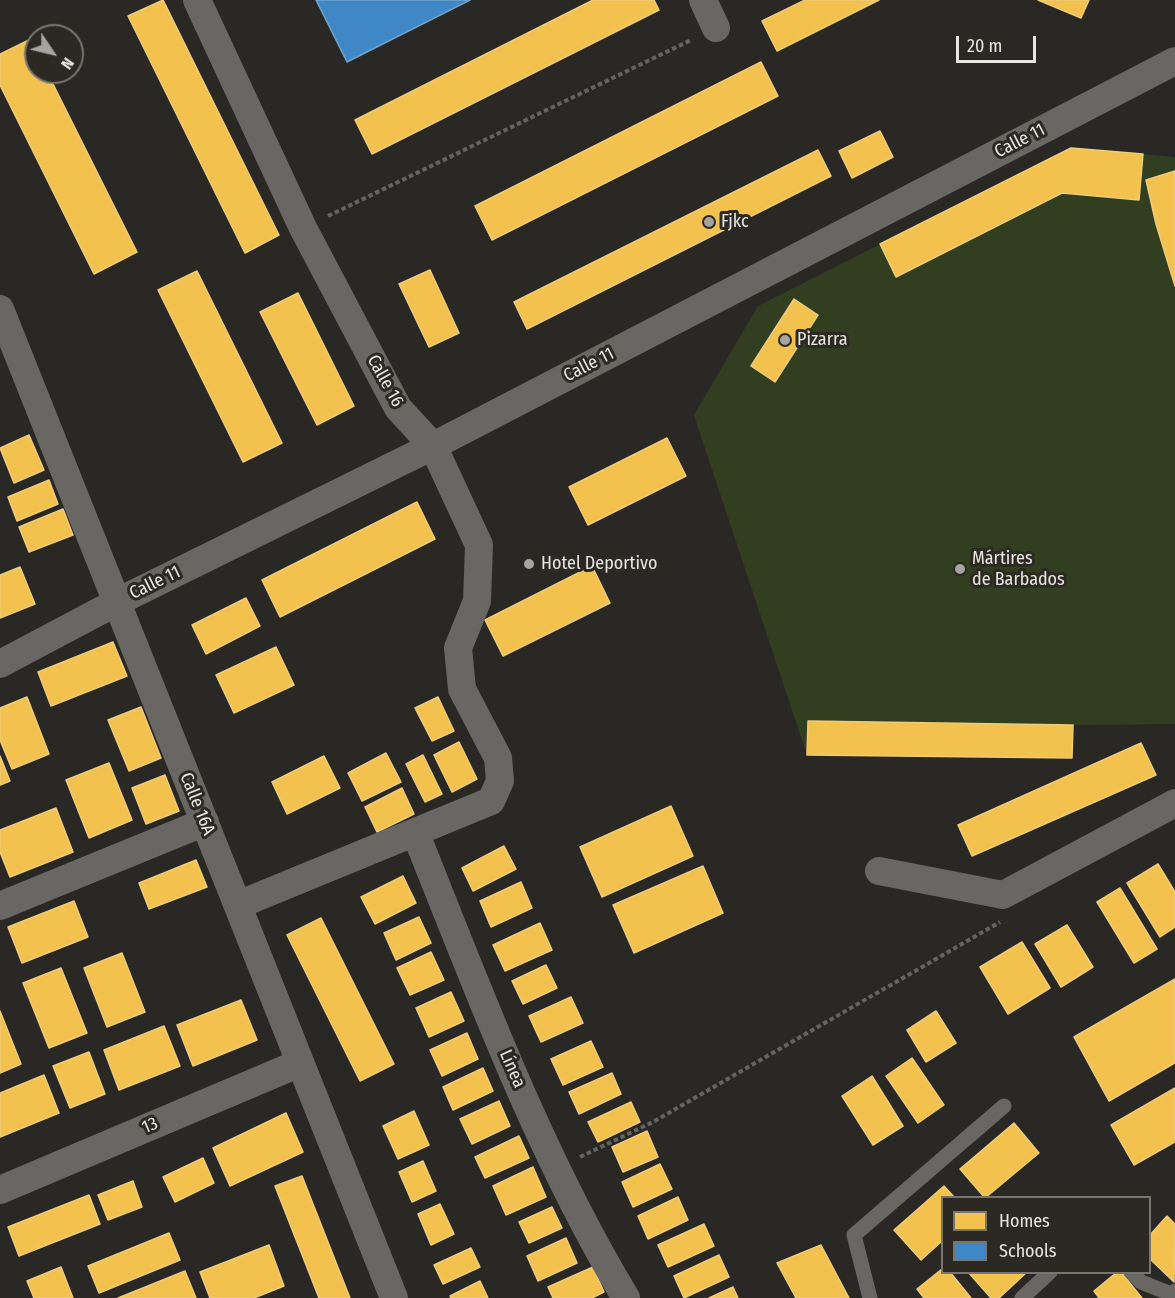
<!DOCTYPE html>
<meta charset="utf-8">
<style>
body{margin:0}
#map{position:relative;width:1175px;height:1298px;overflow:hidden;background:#2a2825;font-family:"Fira Sans Condensed",sans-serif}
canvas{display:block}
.legend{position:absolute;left:941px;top:1196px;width:210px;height:78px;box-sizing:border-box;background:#2c2923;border:2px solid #77756f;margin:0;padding:8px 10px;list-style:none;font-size:18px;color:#e8e6e2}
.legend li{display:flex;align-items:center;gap:12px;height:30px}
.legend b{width:30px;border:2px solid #77756f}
.north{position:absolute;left:24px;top:24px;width:60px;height:60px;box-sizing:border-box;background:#2c2923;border:2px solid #77756f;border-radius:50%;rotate:125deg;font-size:16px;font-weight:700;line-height:24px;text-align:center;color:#e8e6e2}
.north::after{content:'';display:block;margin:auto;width:21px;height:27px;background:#a6a4a0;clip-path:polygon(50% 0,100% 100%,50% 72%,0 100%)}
.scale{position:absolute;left:956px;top:36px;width:80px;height:27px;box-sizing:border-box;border:3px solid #e8e6e2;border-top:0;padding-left:8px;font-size:18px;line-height:21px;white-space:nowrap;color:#e8e6e2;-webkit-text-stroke:4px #2c2923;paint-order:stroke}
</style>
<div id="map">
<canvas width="1175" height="1298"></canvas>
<ul class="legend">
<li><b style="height:16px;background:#f2c14e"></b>Homes</li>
<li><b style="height:16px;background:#3f88c5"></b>Schools</li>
</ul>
<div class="north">N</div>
<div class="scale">20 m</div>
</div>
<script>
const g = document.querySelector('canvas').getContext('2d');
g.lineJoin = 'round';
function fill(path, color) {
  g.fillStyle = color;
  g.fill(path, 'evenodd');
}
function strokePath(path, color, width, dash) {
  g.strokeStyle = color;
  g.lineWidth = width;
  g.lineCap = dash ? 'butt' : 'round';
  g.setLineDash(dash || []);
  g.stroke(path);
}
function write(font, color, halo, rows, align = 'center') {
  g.font = font + ' "Fira Sans Condensed",sans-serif';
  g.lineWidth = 6;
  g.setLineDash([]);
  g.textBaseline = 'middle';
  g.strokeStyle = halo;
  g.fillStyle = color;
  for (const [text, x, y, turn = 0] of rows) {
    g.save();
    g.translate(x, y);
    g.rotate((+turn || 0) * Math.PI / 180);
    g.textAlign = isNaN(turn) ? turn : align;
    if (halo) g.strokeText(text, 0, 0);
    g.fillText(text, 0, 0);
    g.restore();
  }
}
const green = new Path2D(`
 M1071 148 1175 157V724L1073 725 1072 758 807 755 694 415 758 306Z`);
const homes = new Path2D(`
 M163 0 279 235 245 253 128 16Z
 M593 0H654L659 10 372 154 355 120Z
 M805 0H879L777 51 762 21Z
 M1038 0H1089L1081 18Z
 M31 39 36 49V72H47L137 252 94 274 0 85V54Z
 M761 62 778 96 492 240 475 206Z
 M880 131 893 157 852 178 839 151Z
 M1071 148 1143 154 1139 200 1062 193 896 277 880 244Z
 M818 150 831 176 527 329 514 302Z
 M1175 171V286L1156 224 1146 180Z
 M430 270 459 333 429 347 399 284Z
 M197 271 282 443 243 462 158 290Z
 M298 293 354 406 317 425 260 312Z
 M794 299 818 315 775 382 751 366Z
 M29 435 44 470 14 483 0 448Z
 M667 438 686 476 588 525 569 487Z
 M49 480 58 504 17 521 8 497Z
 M417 502 435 539 280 617 262 580Z
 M63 509 73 535 29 552 19 527Z
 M592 566 610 603 503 656 485 620Z
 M20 567 35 604 0 618V575Z
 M246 598 260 626 206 654 192 625Z
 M113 642 127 676 51 706 38 672Z
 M276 647 294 685 234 713 216 675Z
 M27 697 49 754 12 769 0 740V708Z
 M438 697 454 731 432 741 415 708Z
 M141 707 161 758 129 771 108 720Z
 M808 721 1073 725 1072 758 807 755Z
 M459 742 477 779 452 792 434 755Z
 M1141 743 1156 775 972 856 958 825Z
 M386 753 401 782 362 801 348 773Z
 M423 755 442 794 425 802 406 764Z
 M0 756 10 781 0 785Z
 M324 756 340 788 287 814 272 782Z
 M109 763 132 820 89 838 66 780Z
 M165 775 179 811 146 824 132 788Z
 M402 788 414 814 377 832 365 807Z
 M671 806 693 856 602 897 580 847Z
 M56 808 73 852 10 877 0 852V830Z
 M504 846 516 869 473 891 462 868Z
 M196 860 207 887 149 909 139 883Z
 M1158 864 1175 892V927L1160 937 1127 883Z
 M703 866 723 913 634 953 613 905Z
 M403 876 416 903 375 924 361 897Z
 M521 882 532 908 491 927 480 901Z
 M1120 888 1157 949 1134 963 1097 902Z
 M74 901 88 937 22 963 8 927Z
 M419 917 431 943 396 960 384 933Z
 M321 918 394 1064 360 1081 287 935Z
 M540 923 552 950 505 971 493 945Z
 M1067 925 1093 967 1061 987 1035 944Z
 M1022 942 1050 988 1008 1014 980 967Z
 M431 952 444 980 410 995 397 968Z
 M122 953 145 1012 107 1027 84 968Z
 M546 965 557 988 523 1004 512 981Z
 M61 968 87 1033 49 1048 23 983Z
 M1175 979V1063L1109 1101 1074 1037Z
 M451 992 464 1021 429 1037 416 1008Z
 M571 997 583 1023 541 1042 529 1016Z
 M241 1000 257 1040 193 1066 177 1025Z
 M0 1011 21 1064 0 1073Z
 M936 1011 956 1043 926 1062 907 1030Z
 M164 1026 180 1066 119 1090 104 1050Z
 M467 1033 478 1059 442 1076 430 1050Z
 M591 1041 603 1067 563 1085 551 1059Z
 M89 1052 105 1094 70 1108 53 1066Z
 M912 1058 944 1105 918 1123 886 1076Z
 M483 1068 493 1091 453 1110 443 1087Z
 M612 1073 621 1094 579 1114 569 1092Z
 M44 1075 59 1113 0 1137V1093Z
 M872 1076 903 1126 873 1145 842 1096Z
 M1175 1088V1142L1134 1165 1111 1125Z
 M499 1101 510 1126 472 1144 460 1119Z
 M631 1102 640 1122 598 1142 588 1122Z
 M414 1111 429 1145 398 1159 383 1126Z
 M286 1113 303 1152 230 1186 213 1148Z
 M1014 1123 1039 1153 985 1198 960 1169Z
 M647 1131 658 1157 623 1172 612 1147Z
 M519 1136 529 1158 485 1178 475 1157Z
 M203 1158 214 1183 175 1202 163 1177Z
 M423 1161 436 1191 412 1202 399 1172Z
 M660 1164 672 1189 633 1207 622 1182Z
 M533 1167 546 1197 506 1215 493 1186Z
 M302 1176 350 1298H319L275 1186Z
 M133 1181 142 1207 108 1220 98 1195Z
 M944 1186 955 1198H942V1241L921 1260 894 1230Z
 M89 1195 100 1224 19 1256 8 1227Z
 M678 1197 688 1220 648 1239 638 1216Z
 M440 1204 454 1234 431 1245 418 1214Z
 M552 1207 562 1228 529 1243 519 1222Z
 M1167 1216 1175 1224 1174 1282 1150 1259V1235Z
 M704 1224 714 1246 668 1267 658 1245Z
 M169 1233 180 1260 99 1293 88 1266Z
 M566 1238 577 1263 538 1281 527 1256Z
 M269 1245 284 1286 254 1298H210L200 1272Z
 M821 1245 849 1298H796L777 1263Z
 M471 1248 480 1267 443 1284 434 1265Z
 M719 1255 729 1277 684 1298 674 1276Z
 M61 1267 73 1298H34L27 1281Z
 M593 1267 604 1292 592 1298H553L548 1287Z
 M942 1269V1272H950L971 1298H924L917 1289Z
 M185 1271 196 1298H118Z
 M968 1272H1027L999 1298H991Z
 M1117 1272H1121L1142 1298H1099L1094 1291Z
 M480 1281 488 1298H451L450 1296Z
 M733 1287 738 1298H709Z`);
const schools = new Path2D(`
 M316 0H470L347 62Z`);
const path = new Path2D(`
 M328 216 691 40
 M580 1157 653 1122 1000 922`);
const lane = new Path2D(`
 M1131 1272 1141 1282 1171 1294 1175 1291
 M870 1298 854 1235 1004 1106
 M1022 1298 1050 1272`);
const street = new Path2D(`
 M197 0 303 228 398 408 433 446 479 545 477 601 458 648 462 689 498 758 500 781 491 801 238 905
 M703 0 716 28
 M0 309 394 1298
 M0 664 117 602 433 446 1175 61
 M415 832C478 989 538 1152 626 1298
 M879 871 1003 895 1175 803
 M0 906 205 822
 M0 1190 300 1063`);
const markers = [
 [709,222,6,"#a6a4a0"],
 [785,340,6,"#a6a4a0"],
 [529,564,6,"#a6a4a0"],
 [960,569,6,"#a6a4a0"]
];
const streetNames = [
 ["Calle 11",1020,141,-27],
 ["Calle 11",589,365,-27],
 ["Calle 16",385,381,61],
 ["Calle 11",155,583,-26],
 ["Calle 16A",197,804,68],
 ["Línea",512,1069,66],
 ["13",150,1126,-23]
];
const poiNames = [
 ["Fjkc",721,222],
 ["Pizarra",797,340],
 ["Mártires",972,559],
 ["de Barbados",972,580],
 ["Hotel Deportivo",541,564]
];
fill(green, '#313f20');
fill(homes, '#f2c14e');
strokePath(homes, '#efcc7a', 1.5);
fill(schools, '#3f88c5');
strokePath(schools, '#72a4ce', 1.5);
strokePath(path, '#656461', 4, [4.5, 3]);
strokePath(lane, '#686764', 15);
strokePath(street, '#686764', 28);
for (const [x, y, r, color] of markers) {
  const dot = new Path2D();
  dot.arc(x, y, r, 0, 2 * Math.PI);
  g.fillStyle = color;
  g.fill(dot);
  strokePath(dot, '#2c2923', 2);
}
write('18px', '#e8e6e2', '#2c2923', streetNames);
write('18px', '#e8e6e2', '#2c2923', poiNames, 'left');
</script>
